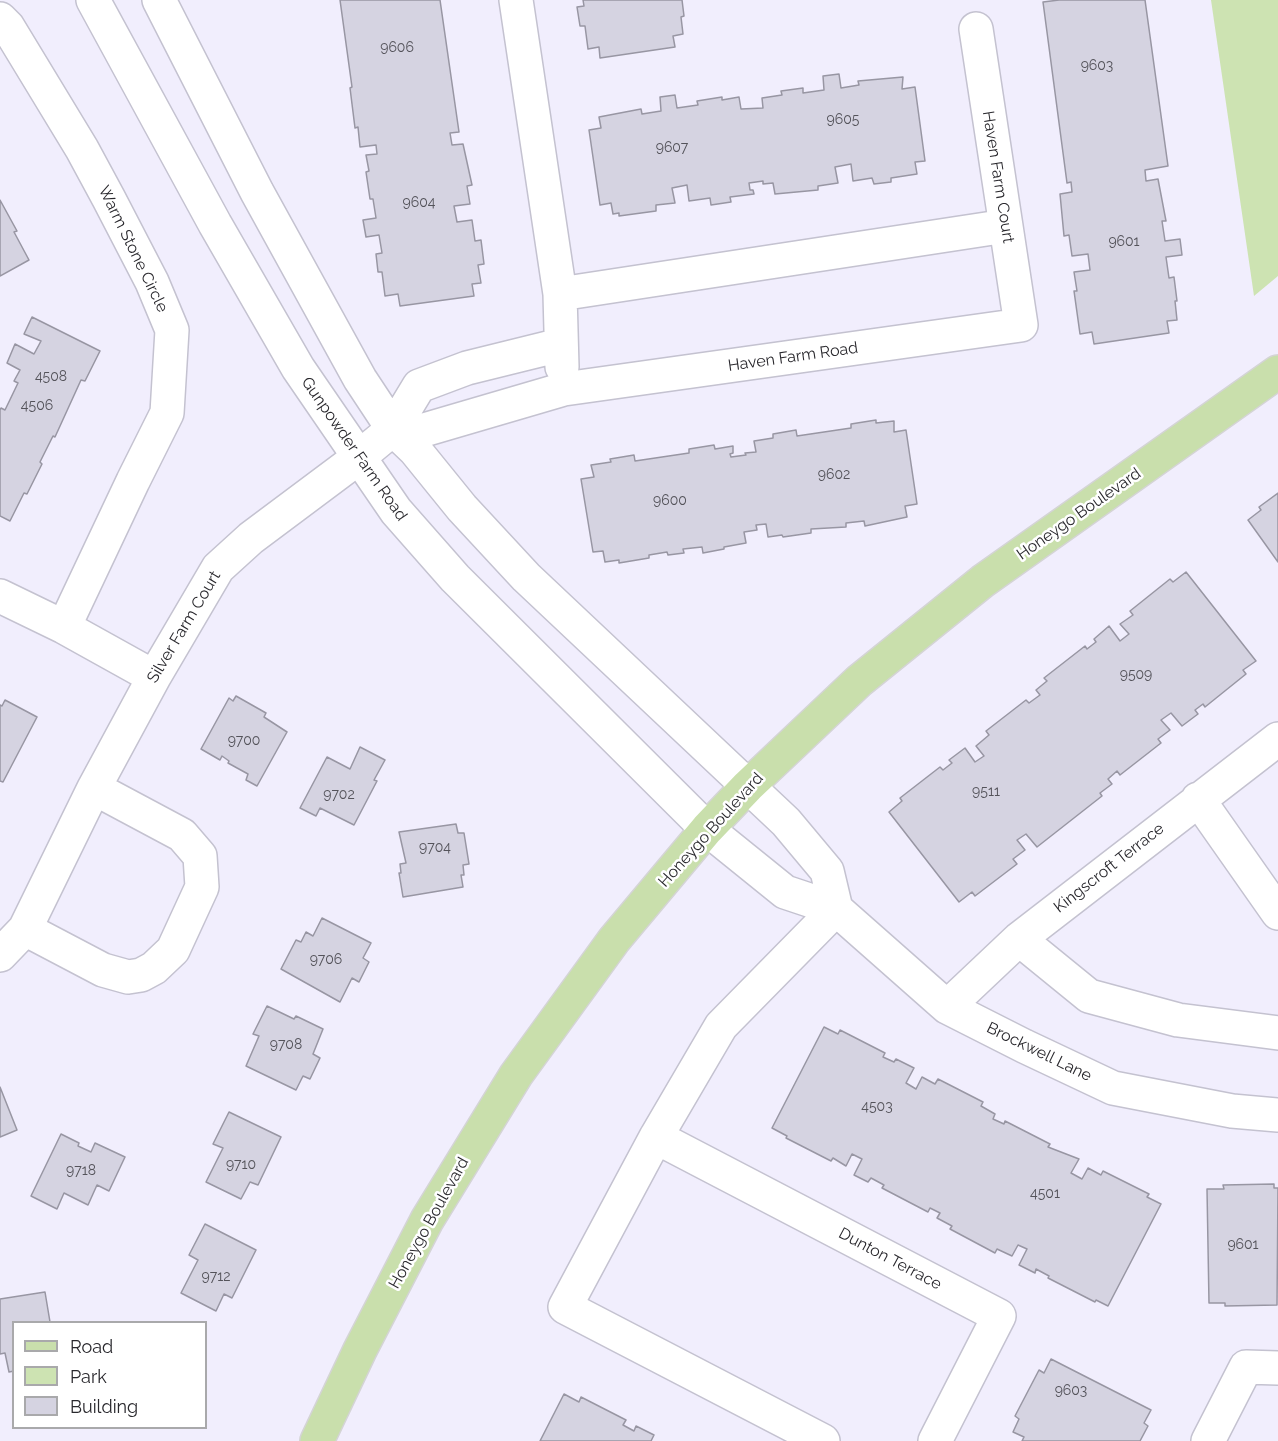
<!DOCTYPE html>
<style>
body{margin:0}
#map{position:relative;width:1278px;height:1441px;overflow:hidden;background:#f1eefd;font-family:Raleway,sans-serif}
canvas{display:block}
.legend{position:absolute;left:12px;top:1321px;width:195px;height:108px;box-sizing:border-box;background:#fff;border:2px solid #a9a9ab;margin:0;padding:8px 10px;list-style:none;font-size:18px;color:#29282d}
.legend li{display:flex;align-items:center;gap:12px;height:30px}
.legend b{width:30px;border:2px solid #a9a9ab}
</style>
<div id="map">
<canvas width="1278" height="1441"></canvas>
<ul class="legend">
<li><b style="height:8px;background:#c9dfac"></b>Road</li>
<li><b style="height:16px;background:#cde3b2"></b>Park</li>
<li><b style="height:16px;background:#d5d3e1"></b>Building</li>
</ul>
</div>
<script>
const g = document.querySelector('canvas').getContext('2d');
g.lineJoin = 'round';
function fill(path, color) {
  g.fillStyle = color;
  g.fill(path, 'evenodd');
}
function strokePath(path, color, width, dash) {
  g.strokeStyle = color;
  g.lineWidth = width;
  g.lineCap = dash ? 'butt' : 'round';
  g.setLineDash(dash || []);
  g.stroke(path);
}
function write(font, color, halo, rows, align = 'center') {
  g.font = font + ' Raleway,sans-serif';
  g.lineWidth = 5;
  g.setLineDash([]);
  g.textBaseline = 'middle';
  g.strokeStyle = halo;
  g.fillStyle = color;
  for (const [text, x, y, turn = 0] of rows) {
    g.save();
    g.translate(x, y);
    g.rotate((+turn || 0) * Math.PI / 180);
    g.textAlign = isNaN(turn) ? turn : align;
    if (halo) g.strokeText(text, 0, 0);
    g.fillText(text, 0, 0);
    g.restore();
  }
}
const green = new Path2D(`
 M1211 0H1278V276L1254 296Z`);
const building = new Path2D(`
 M340 0H440L459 132 450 133 452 145 463 144 472 185 467 186 470 204 454 206 457 222 472 220 475 241 481 240 484 264 478 265 481 283 472 284 474 296 400 306 398 294 385 296 382 272H378L376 254 382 253 379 235 366 237 363 220 376 218 373 199H370L366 172 369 171 366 155 377 154 376 145 360 147 358 127 355 128 350 88 352 87Z
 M583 0H682L684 16 681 17 683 34 673 36 675 47 600 58 599 47 588 49 585 26H580L577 7 584 6Z
 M1059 0H1145L1168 166 1145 170 1146 181 1158 179 1166 221H1162L1165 241 1180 239 1182 255 1166 257 1169 278 1174 277 1177 301H1175L1177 320 1167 321 1169 333 1094 344 1092 332 1080 334 1074 291H1077L1074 272 1090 270 1088 254 1072 256 1069 235 1064 236 1060 194 1072 192 1071 182 1067 183 1043 2Z
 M839 74 841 88 859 85 858 81 903 77 902 89 915 87 925 161 915 162 917 174 891 178V182L874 184 872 178 853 181 851 164 835 167 838 183 818 186V190L775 194 773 183 763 184V181L749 183 750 190H753L754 194 730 197 731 202 711 205 710 198 689 201 687 185 672 188 675 203 656 205V211L619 216V213L613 214 611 203 600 205 589 130 601 128 599 117 641 109 642 114 661 111 660 97 675 95 677 108 698 105 697 101 722 97V100L739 97 741 109 763 108 762 98 782 95 781 91 803 88V93L824 90 823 76Z
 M0 200 17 231 14 232 29 260 0 276Z
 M32 317 100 351 85 381 81 380 55 437 53 436 40 462 42 464 27 494 24 493 10 521 0 516V410L1 408 5 410 18 383 14 381 20 370 7 363 15 344 34 354 41 341 24 334Z
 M876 420V423L894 421V432L906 430 917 504 905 506 907 517 865 526 864 521 846 523V527L811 529V533L783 537 782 535 768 537 766 524 756 525 757 530 744 532 746 543 724 547V549L703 553 702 547 683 549 684 553 668 555 667 552 649 555V558L619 563V560L605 562 603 551 593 552 581 479 594 477 591 465 611 462 610 459 634 455 635 461 689 453V449L714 445 715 449 733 446V453L730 454 731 457 746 455 745 453 756 452 754 441 773 438V434L796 430 797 436 851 428V424Z
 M1278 493V562L1248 520 1261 510 1259 507Z
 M1186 572 1256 661 1243 670 1246 674 1205 707 1203 704 1195 710 1198 714 1182 726 1171 713 1161 720 1170 730 1158 739 1161 743 1120 775 1117 771 1108 779 1112 784 1100 793 1102 796 1037 847 1026 834 1017 840 1025 850 1013 859 1017 864 975 896 972 892 959 902 889 812 902 801 900 798 940 767 943 770 952 763 949 760 965 748 975 762 984 756 976 746 989 735 986 731 1026 700 1029 703 1040 695 1036 690 1047 681 1044 678 1085 646 1087 649 1096 642 1094 639 1109 626 1120 641 1129 634 1120 624 1133 615 1130 611 1170 579 1173 582Z
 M236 696 266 713 264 717 287 732 257 786 246 780 248 774 228 763 229 761 222 756 220 760 201 749 229 698 233 701Z
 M5 700 37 717 3 782 0 781V705L2 706Z
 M360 747 385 760 374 780 377 781 354 825 320 808 316 816 300 808 327 757 350 769Z
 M456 824 458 833H464L469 864 463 865 464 875H461L463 887 403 897 399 873H401L400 864 406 863 399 832Z
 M322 918 371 943 363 958 369 962 359 982 352 978 340 1002 281 969 296 940 301 942 306 932 313 936Z
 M267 1006 294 1019 296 1016 323 1029 313 1054 320 1058 310 1079 303 1076 296 1090 246 1066 259 1036 253 1034Z
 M824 1027 838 1034 840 1030 885 1053 883 1057 894 1062 896 1059 914 1068 906 1083 916 1089 922 1077 935 1084 938 1079 983 1102 981 1106 995 1114 993 1119 1004 1124 1005 1121 1050 1144 1048 1147 1079 1159 1071 1173 1082 1179 1088 1168 1101 1175 1103 1171 1149 1194 1147 1197 1161 1204 1108 1306 1096 1300 1095 1302 1048 1278 1049 1276 1036 1269 1035 1273 1019 1265 1027 1249 1018 1245 1012 1256 997 1249 995 1253 950 1229 952 1226 937 1218 940 1213 930 1208 928 1212 882 1188 884 1185 871 1178 868 1182 854 1175 862 1159 852 1154 846 1166 833 1158 831 1161 786 1138 787 1136 772 1128Z
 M0 1087 17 1130 0 1137Z
 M229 1112 281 1137 258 1185 250 1182 241 1199 206 1182 223 1148 213 1144Z
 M61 1134 79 1143 78 1146 91 1152 95 1143 125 1157 109 1191 97 1185 88 1205 64 1193 57 1209 31 1196Z
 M1274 1184V1188H1278L1277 1305 1225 1306V1303H1209L1207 1189H1224L1223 1185Z
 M205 1224 256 1250 232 1298 224 1294 216 1311 181 1293 198 1260 189 1255Z
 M45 1292 50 1322H14V1371L9 1372 5 1353 0 1354V1299Z
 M1051 1359 1151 1410 1144 1423 1148 1426 1140 1441H1022L1024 1437 1013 1432 1019 1419 1015 1416 1039 1370 1044 1373Z
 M564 1394 579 1402 581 1397 626 1420 623 1425 634 1431 636 1426 654 1435 651 1441H540Z`);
const minor = new Path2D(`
 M93 0 215 224 298 368 396 511 455 578 707 829 785 892 836 909 947 1007 1024 1046 1113 1088 1232 1111 1278 1115
 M159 0 257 192 360 379 393 429 415 450 462 508 526 577 786 822 827 871 836 909
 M516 0 560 294 562 367
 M0 19 8 27 82 149 109 199 152 282 172 330 167 413 133 481 64 627
 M560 294 1006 226
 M393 429 424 430 564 389 1021 325 976 29
 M0 596 64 627 154 677
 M1198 799 1278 913
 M25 929 103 970 128 977 141 975 154 968 173 950 202 887 200 856 182 835 94 788
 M1019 939 1089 996 1178 1020 1278 1033
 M0 955 25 929 94 788 154 677 218 568 251 538 358 458 393 429 419 386 467 368 560 345
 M947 1007 1019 939 1278 739
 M656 1137 999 1316 935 1441
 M823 1441 565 1307 656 1137 721 1026 836 909
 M1208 1441 1246 1367 1278 1368`);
const major = new Path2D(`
 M317 1441 360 1350 427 1220 516 1075 614 940 707 829 748 786 859 681 983 581 1278 372`);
const numberNames = [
 ["9606",397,48],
 ["9603",1097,66],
 ["9605",843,120],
 ["9607",672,148],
 ["9604",419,203],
 ["9601",1124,242],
 ["4508",51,377],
 ["4506",37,406],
 ["9602",834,475],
 ["9600",670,501],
 ["9509",1136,675],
 ["9700",244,741],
 ["9511",986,792],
 ["9702",339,795],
 ["9704",435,848],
 ["9706",326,960],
 ["9708",286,1045],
 ["4503",877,1107],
 ["9710",241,1165],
 ["9718",81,1171],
 ["4501",1045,1194],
 ["9601",1243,1245],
 ["9712",216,1277],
 ["9603",1071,1391]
];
const streetNames = [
 ["Haven Farm Court",998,177,81],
 ["Warm Stone Circle",133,249,64],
 ["Haven Farm Road",793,357,-8],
 ["Gunpowder Farm Road",354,449,55],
 ["Honeygo Boulevard",1079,514,-35],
 ["Silver Farm Court",184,627,-59],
 ["Honeygo Boulevard",711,830,-48],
 ["Kingscroft Terrace",1109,868,-38],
 ["Brockwell Lane",1039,1052,26],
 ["Honeygo Boulevard",429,1223,-61],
 ["Dunton Terrace",890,1259,28]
];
fill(green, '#cde3b2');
fill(building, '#d5d3e1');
strokePath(building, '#9896a3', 1.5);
strokePath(minor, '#c4c2d0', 36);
strokePath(major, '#d4d4d5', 36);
strokePath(minor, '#fff', 33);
strokePath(major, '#c9dfac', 33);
write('14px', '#54535a', null, numberNames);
write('16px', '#29282d', '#fff', streetNames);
</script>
